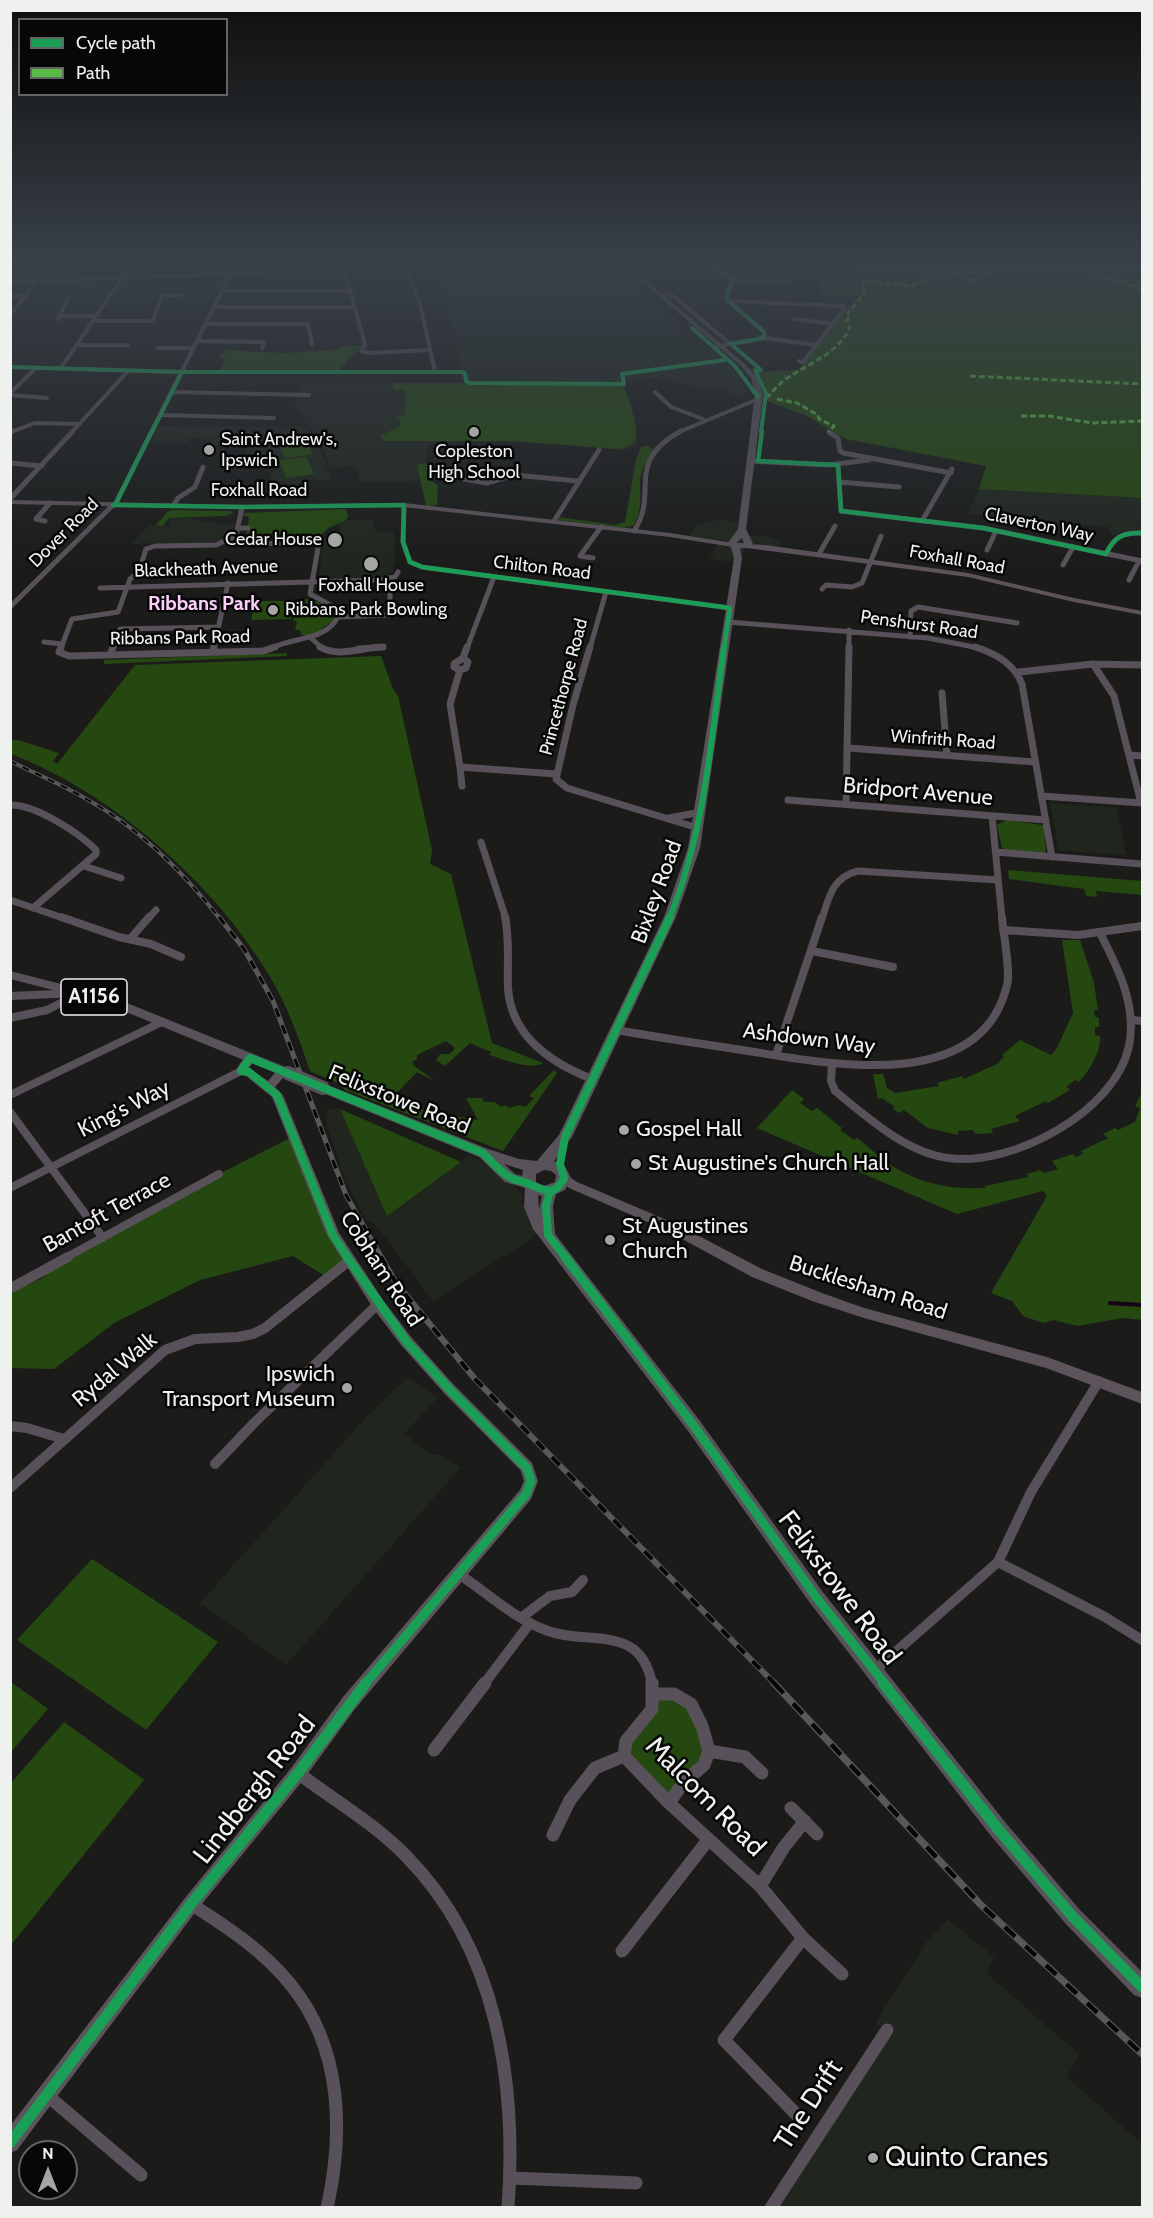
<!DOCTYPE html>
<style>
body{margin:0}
#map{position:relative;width:1153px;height:2218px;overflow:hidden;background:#1b1c1a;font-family:Cabin,sans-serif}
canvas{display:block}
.frame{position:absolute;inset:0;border:12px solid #eff1ee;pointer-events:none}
.legend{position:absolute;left:18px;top:18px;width:210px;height:78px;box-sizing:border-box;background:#060706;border:2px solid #636563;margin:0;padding:8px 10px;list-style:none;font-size:18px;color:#eff1ee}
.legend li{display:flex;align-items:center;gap:12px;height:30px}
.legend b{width:30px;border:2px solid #636563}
.north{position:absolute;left:18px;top:2140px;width:60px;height:60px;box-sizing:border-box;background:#060706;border:2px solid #636563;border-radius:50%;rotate:0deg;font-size:16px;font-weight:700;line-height:24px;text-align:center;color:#eff1ee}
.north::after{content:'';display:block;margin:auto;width:21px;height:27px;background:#a5a6a4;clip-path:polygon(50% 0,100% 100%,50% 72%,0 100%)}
</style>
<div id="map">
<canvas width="1153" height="2218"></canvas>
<div class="frame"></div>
<ul class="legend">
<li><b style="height:8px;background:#1a9f57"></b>Cycle path</li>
<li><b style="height:8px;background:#58b947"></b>Path</li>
</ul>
<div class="north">N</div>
</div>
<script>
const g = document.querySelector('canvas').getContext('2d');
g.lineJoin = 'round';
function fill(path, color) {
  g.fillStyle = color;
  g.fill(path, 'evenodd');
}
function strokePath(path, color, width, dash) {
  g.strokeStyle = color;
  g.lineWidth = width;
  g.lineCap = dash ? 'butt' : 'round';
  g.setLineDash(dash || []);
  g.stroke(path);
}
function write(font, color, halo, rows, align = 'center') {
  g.font = font + ' Cabin,sans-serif';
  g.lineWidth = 5;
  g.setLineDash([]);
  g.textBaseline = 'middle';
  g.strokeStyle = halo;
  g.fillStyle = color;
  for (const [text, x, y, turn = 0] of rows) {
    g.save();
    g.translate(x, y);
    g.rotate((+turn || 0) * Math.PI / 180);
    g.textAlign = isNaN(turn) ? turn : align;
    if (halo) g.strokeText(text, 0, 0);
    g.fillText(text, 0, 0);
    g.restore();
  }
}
const built = new Path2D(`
 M468 260H564L588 282 634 277 680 326 679 329 692 335 729 364 748 391 747 398 728 394 726 389H709L668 381 661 377 617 382 624 384 637 424V445L625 450 506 441 428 444 424 481 360 482 356 466 330 468 323 448 295 407 303 383 464 382 446 303 431 265Z
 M159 426 306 427 320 450 332 480H301L298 487H288L289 484H268L275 464H241L248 445H211L214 439 189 438 187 443H150Z
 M979 489 1142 498V531L1121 532 1112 536 1108 527 1077 525 1074 530 1045 528 968 513Z
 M186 518 217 523 235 524 232 537 219 542 131 544 149 525 168 526 170 519Z
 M346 520H373L375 531 394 533 395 559 393 571 390 574 380 577 319 579 324 537 339 536 340 524Z
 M720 520 742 522 744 535 770 537 781 542 778 548 746 547 738 562 713 560 714 557 709 556 719 542 688 537 696 524Z
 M1050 803 1117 808 1126 855 1059 850Z
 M327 1109H340L387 1216 469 1155 483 1162 518 1189 523 1197 520 1202 524 1205 535 1233 531 1239 433 1301 375 1224 366 1220 345 1180 326 1122Z
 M407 1378 438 1397 404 1434 431 1454 440 1455 461 1467 286 1665 200 1603 368 1415Z
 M948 1920 994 1957 987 1974 1079 2054 1067 2077 1142 2144V2207L771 2208 887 2029 875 2024 927 1941Z`);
const green = new Path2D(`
 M847 260H1142V498L979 489 986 466 846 439 805 415 767 401V389L758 372 798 370 857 297 822 295 820 273 851 271Z
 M362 345 339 370H220L225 358H219L224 350 284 353 338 350 340 347Z
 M393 383 623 384C627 395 643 436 632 444 629 446 623 448 619 449L515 441H384L380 436 400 426V421L395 416 405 415 406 390 393 389Z
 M304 438 313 454 285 458 277 441Z
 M646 446 653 449C651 457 645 463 642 471 636 486 646 503 634 525L624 528 558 520 559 517 615 525 625 522 636 460 641 447Z
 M306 457 314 474 286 478 279 460Z
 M429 463 427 479 438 485 437 505 426 506 417 464Z
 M346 509 348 516 345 521 328 528 319 538 309 540 307 536 246 537 249 519 248 516H243L244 513Z
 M173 510 230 511 234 513 225 516 169 518 163 526 156 525 168 511Z
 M310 599 327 606 334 616 333 621 321 629 323 630 308 636 301 635 300 630H295L297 622 293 620 297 600Z
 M255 601H295L291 619 251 620Z
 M286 653 287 656 104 664V660Z
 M381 656 393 689 398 696 432 850 430 864 451 874 492 1043 543 1063C530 1071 504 1059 489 1055L491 1052 470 1043 445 1066 436 1060 440 1054H449L454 1050V1047L446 1041 417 1055V1059L412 1062 413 1065 435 1081 417 1072 394 1096 426 1111 478 1120 466 1098H482L484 1102H494L502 1107 506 1105 508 1108 519 1105 525 1107 534 1098 529 1096 554 1070 557 1073 503 1151 345 1090 339 1084 310 1071C299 1038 287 1005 269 975 214 883 111 792 11 754V740H18L59 753 53 761 57 764 135 665Z
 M1007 820 1042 825 1044 827 1046 851 1043 853 1006 850 1002 848 997 825Z
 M1008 870 1142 881V895L1096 891 1097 897 1086 896 1084 889 1009 879Z
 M1062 940H1080L1094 983 1098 1010H1094L1095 1017 1099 1018V1027H1095V1035L1100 1036C1101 1053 1090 1069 1079 1082L1075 1080 1066 1087 1070 1090 1048 1103 1046 1101 1015 1116 1020 1121 991 1129 993 1133 976 1134 973 1130 958 1131V1135L928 1128 904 1110 899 1113 893 1109 895 1107 882 1098 878 1099 873 1074H883L887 1088 895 1093 939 1086 937 1083 962 1076 964 1079 997 1064 1004 1057 1002 1055 1020 1040 1051 1055 1056 1050 1073 1013Z
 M792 1090 804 1099 800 1103 812 1111 817 1108 842 1128 840 1130 854 1140 857 1138C872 1149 882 1161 897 1169 923 1184 954 1190 985 1188V1186L1028 1177 1027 1174 1040 1170 1044 1173 1058 1169 1052 1161 1073 1154 1076 1157 1083 1154 1081 1151 1108 1138 1103 1134 1115 1128 1118 1130 1135 1122 1140 1108 1135 1106 1142 1092V1320L1123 1318 1077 1326 1054 1320 1043 1323 1023 1316 1012 1301 991 1293 1047 1196 1043 1191 957 1214 757 1128Z
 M340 1109 461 1162 387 1216Z
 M292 1137 350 1260 328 1278 293 1256 200 1280 114 1323 54 1369 11 1368V1292L43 1278 51 1269 219 1174Z
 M92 1559 218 1642 146 1730 17 1640Z
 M11 1682 48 1709 11 1752Z
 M652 1694 691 1704 709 1751 669 1803 636 1769 626 1741 652 1709Z
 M64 1722 144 1780 11 1945V1783Z`);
const stream = new Path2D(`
 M1110 1303 1142 1305`);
const streetFar5 = new Path2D(`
 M404 260 420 304 435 372
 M702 260 733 280 783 282 788 281 783 260
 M845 260 848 268
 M10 262 12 260
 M340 264 344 267 365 345 361 351 368 353 430 350
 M86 266 130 265
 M128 268H160L170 264
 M222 291H350
 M661 294 672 295 740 352
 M10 296H25
 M728 301 844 306 845 308 803 362 799 361
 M215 307H355
 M10 315 53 260
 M60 316H96
 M58 319 68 299
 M794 319 833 324
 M93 321H153L162 295H181
 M206 324H308L312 344
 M764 338 815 345
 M197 341 264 342 262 348
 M77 345H128
 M714 347 758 339 765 335 761 328 728 301 727 294 733 280
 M158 348H194
 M10 367 182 372H461
 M61 368 134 260
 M172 392 309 395
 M655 392 671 407 703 419
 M10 393 36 368
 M10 395 47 398
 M161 415 274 418
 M11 432 35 423 80 424
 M72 432 129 370
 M151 432 238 260
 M679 432 758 399`);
const streetFar4 = new Path2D(`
 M829 432 838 438 840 451 843 453 951 473
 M10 433 13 431
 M750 461 828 465 869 460
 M10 463 42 466
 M838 465 841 511 983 528 1142 561
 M464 479 487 483 514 475 578 481
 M839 482 899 487
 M10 499 73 431
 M115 505 152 431
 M404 505 403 542 410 562 422 567 730 608
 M173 506 178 498 195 487 203 467
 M45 521 36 519 50 503
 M554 521 599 450
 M922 521 952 469
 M238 528H248
 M634 531C660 492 623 463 681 431
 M236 536 242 507
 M987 550 996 531
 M819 554 835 526
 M1106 554C1114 537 1123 532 1142 533
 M593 558 580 556 601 527
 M1063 565 1072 549
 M1129 580 1139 561
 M100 588 379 580 395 577 398 572
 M822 589 826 585 852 587 862 583 881 536
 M10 607 113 505
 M338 617 390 615V594
 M728 622 928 638 979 648
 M910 637 911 611 918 607 1017 623
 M311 638 322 648
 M44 642 62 644
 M61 648 72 619 118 612 130 579 139 572 146 549 155 546 216 545 236 536 246 542 256 544 319 542 310 594 330 605 338 617C324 642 295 636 272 648
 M113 648 120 629 218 627
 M214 648 228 583
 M358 648 383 647
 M467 648 494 577
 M590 648 606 592
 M849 648V630`);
const streetFar3 = new Path2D(`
 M61 647 59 652 69 656 263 651 275 647
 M320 647C339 658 362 647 383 647
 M590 647 573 705 556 779 567 788 698 828
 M975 647C995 653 1014 663 1022 684L1052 857
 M213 652 214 647
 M110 655 113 647
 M463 658 468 662 466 668 460 670 450 704 460 767 556 774
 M1093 664 1114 696 1141 803
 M460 670 454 667V664L463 658 467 647
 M1019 672 1093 664 1142 665
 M942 693 947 755
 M848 748 1035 762
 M1130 755 1142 756
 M460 767 462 786
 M1041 796 1142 803
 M788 800 1046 820
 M846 804 849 647
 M10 805C35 804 79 833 96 850V854L33 908
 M992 816 1002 919
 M669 818 701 812
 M481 842 506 919
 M996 852 1142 864
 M84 866 121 878
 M10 900 66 919
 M148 919 156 910
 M822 919C829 896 833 877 858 871L998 880`);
const streetFar2 = new Path2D(`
 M61 917 119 937 151 944 181 957
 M505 917C510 941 507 964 508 988 511 1036 551 1063 592 1079
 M1003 930 1078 935 1142 926
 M131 938 149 917
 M812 951 893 967
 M10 996 79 993
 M10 1018 47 1010 80 993
 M1132 1020 1142 1021
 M617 1030C660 1038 704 1044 748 1051 828 1064 981 1095 1007 985 1011 972 1003 933 1002 917
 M776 1055 822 917
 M832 1064 831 1081 835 1091C867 1117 905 1152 948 1158 1012 1167 1115 1112 1129 1046 1137 1005 1118 968 1100 933
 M10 1095 162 1022
 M10 1112 103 1238
 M10 1188 241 1071
 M65 1258 219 1174`);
const streetFar1 = new Path2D(`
 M13 1287 68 1257
 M10 1426 27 1428 64 1439
 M215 1464 254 1423 378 1304
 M10 1488 165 1350 195 1339 238 1337 253 1334 265 1328 350 1260
 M998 1562 1105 1617 1142 1640
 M459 1574C487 1593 516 1620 548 1631 590 1646 641 1623 652 1684
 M522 1617 550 1596 572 1592 583 1580
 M874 1671 998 1562 1031 1492 1099 1381
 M484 1684 530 1623`);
const street = new Path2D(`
 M652 1683V1709L626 1741 624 1756 669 1803 760 1886 803 1938 842 1974
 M652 1694H674L691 1704 702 1726 709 1751 704 1765 683 1783 669 1803
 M434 1750 485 1683
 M709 1751 745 1757 762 1773
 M298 1773C334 1800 375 1824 406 1856 498 1949 517 2084 508 2208
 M791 1808 817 1834
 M553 1835 570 1800 595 1768 624 1756
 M760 1886 784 1847 805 1821
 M191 1904C227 1927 264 1951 291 1985 342 2048 344 2132 327 2208
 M622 1951 708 1840
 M48 2096 141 2175
 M797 2115 724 2040 803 1938
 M511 2178 636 2183
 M771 2208 887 2030`);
const secondary = new Path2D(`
 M345 260 347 263 327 268 247 275 10 284V280L247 271 327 264Z
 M10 500 242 505 404 503 670 533 733 543 737 545 733 547 670 537 404 507 242 509 10 504Z
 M744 544 765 545 968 573 1074 598 1142 611V615L1074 602 968 577 747 548H744Z
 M250 1054 256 1058 249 1068 268 1081 279 1068H287L289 1071 275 1087 283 1095 339 1233 383 1300 411 1337 454 1385 532 1463 538 1481 531 1499 355 1709 304 1779 197 1910 17 2150 10 2153V2126L185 1898 292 1767 343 1697 520 1490 524 1481 521 1471 444 1393 401 1345 373 1308 327 1235 272 1097 246 1076 237 1074 235 1071 246 1055Z
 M564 1173 577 1182 674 1223 762 1269 822 1293 864 1308 1047 1357 1142 1392V1404L1046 1368 864 1318 812 1301 752 1277 664 1229 569 1188 558 1178 560 1175Z`);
const primary = new Path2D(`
 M311 260H365L345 264Z
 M616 260H622L745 364 758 378 763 394 746 529 753 544 740 549 742 558 700 848 676 917 572 1137 554 1161 566 1168 571 1178 565 1190 556 1194 553 1206 555 1234 700 1421 822 1591 1005 1822 1080 1910 1142 1972V1998L1134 1995 1066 1924 991 1836 810 1603 688 1431 533 1229 524 1207 525 1188 505 1182 479 1157 318 1091 316 1088 318 1085H328L488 1149 519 1159 537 1161 559 1135 664 917 688 848 734 558 731 547 727 544 738 529 755 394 751 378 741 366ZM742 538 744 543H736ZM504 1164 523 1170 522 1176 515 1174ZM544 1170 551 1171 556 1175 555 1182 544 1186 536 1182V1174ZM538 1195 542 1196 539 1209Z
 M10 971 112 997 293 1070 295 1073 288 1078 283 1076 104 1003 10 979Z`);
const railFar3 = new Path2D(`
 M10 761C36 774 63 785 88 800 139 828 184 873 220 919`);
const railFar2 = new Path2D(`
 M219 917 244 949 273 1001 346 1195 382 1258`);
const railFar1 = new Path2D(`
 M381 1257 396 1283 475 1379 775 1684`);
const rail = new Path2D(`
 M774 1683 980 1904 1142 2054`);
const primaryBridge = new Path2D(`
 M288 1073 323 1088`);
const quiet = new Path2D(`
 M1051 260 1142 289
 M969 281 1019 260
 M970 376 1142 384
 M766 398C772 393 777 386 783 381 805 365 839 354 850 327L846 321 850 318 848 313 864 294 863 281 912 286 931 276 990 271
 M777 399 797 403 818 415 819 419 834 426 829 432
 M1021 416H1049L1092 423 1142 421`);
const cyclewayFar5 = new Path2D(`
 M702 260 733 280 727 294 728 301 764 332V338L731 344
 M692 328 735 366 758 397
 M731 344 761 370H755L766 393 761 432
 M10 367 182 372H461L465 373 466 381 470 383 624 384 622 374 725 360
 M152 432 182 372`);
const cyclewayFar4 = new Path2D(`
 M762 431 758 461 838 465 841 511 983 528 1106 554C1114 537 1123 532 1142 533
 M113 505 242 507 404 505 403 542 410 562 422 567 730 608 724 648
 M115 505 152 431`);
const cyclewayFar3 = new Path2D(`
 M669 919C705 833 711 738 724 647`);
const cyclewayFar2 = new Path2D(`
 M550 1191 546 1206 548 1235 566 1258
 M348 1258 333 1235 277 1095 249 1072 241 1071 250 1058 483 1153C491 1161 501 1173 511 1178 517 1181 524 1181 529 1184 544 1191 555 1197 564 1178L560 1164 565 1137 670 917`);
const cyclewayFar1 = new Path2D(`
 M347 1257 406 1341 449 1389 527 1468 531 1481 526 1494 365 1684
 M565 1257 694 1426 816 1597 885 1684`);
const cycleway = new Path2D(`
 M883 1683 998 1829 1073 1917 1142 1987
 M10 2143 191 1904 298 1773 366 1683`);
const markers = [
 [474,432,6,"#a5a6a4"],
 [209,450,6,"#a5a6a4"],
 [335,540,8,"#a5a6a4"],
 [371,564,8,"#a5a6a4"],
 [273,610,6,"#a5a6a4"],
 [624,1130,6,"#a5a6a4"],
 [636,1164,6,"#a5a6a4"],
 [610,1240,6,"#a5a6a4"],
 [347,1388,6,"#a5a6a4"],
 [873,2158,6,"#a5a6a4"]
];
const farPoinames = [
 ["Saint Andrew's,",221,440],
 ["Ipswich",221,461],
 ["Copleston",474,452,"center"],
 ["High School",474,473,"center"],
 ["Cedar House",322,540,"right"],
 ["Foxhall House",371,586,"center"],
 ["Ribbans Park Bowling",285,610]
];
const farStreetnames = [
 ["Foxhall Road",259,491],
 ["Claverton Way",1039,525,12],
 ["Dover Road",64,533,-45],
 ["Foxhall Road",957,560,10],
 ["Chilton Road",542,568,7],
 ["Blackheath Avenue",206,569,-2],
 ["Penshurst Road",919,625,8],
 ["Ribbans Park Road",180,638,-1],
 ["Princethorpe Road",564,687,-75],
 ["Winfrith Road",943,740,4]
];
const farNeighbourhoodnames = [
 ["Ribbans Park",204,604]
];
const shields = [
 [94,997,66]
];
const shieldNames = [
 ["A1156",94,997]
];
const streetNames = [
 ["Bridport Avenue",918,792,5],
 ["Bixley Road",657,892,-70],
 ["Ashdown Way",809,1039,7],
 ["Felixstowe Road",399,1100,22],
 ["King's Way",124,1109,-27],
 ["Bantoft Terrace",107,1213,-29],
 ["Cobham Road",381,1269,57],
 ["Bucklesham Road",868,1288,18],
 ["Rydal Walk",115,1370,-40]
];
const poiNames = [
 ["Gospel Hall",636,1130],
 ["St Augustine's Church Hall",648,1164],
 ["St Augustines",622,1227],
 ["Church",622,1252],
 ["Ipswich",335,1375,"right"],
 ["Transport Museum",335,1400,"right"]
];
const nearStreetnames = [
 ["Felixstowe Road",839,1588,53],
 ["Lindbergh Road",255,1790,-52],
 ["Malcom Road",705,1797,45],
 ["The Drift",809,2105,-57]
];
const nearPoinames = [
 ["Quinto Cranes",885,2158]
];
fill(built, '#20261e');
fill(green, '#244810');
strokePath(stream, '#160317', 4);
strokePath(streetFar5, '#595159', 4);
strokePath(streetFar4, '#595159', 5);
strokePath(streetFar3, '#595159', 7);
strokePath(streetFar2, '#595159', 8);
strokePath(streetFar1, '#595159', 10);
strokePath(street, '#595159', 13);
fill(secondary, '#5c535b');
fill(primary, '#59525a');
strokePath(railFar3, '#585858', 4);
strokePath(railFar2, '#585858', 5);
strokePath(railFar1, '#585858', 6);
strokePath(rail, '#585858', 7);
strokePath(railFar3, '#060706', 2, [7]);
strokePath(railFar2, '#060706', 3, [9]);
strokePath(railFar1, '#060706', 4, [11]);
strokePath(rail, '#060706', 4.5, [14]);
strokePath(primaryBridge, '#59525a', 14);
strokePath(quiet, '#58b947', 3, [6, 3]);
strokePath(cyclewayFar5, '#1a9f57', 4);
strokePath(cyclewayFar4, '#1a9f57', 4.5);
strokePath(cyclewayFar3, '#1a9f57', 6);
strokePath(cyclewayFar2, '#1a9f57', 8);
strokePath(cyclewayFar1, '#1a9f57', 9);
strokePath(cycleway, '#1a9f57', 11);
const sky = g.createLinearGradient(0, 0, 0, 570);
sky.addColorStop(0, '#0f0f0e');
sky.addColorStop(0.46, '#394049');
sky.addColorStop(1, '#39404900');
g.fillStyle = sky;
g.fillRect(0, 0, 1153, 570);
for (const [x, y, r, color] of markers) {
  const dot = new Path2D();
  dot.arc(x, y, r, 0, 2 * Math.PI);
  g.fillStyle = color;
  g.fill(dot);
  strokePath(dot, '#060706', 2);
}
write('18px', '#eff1ee', '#060706', farPoinames, 'left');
write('18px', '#eff1ee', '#060706', farStreetnames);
write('bold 20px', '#fdcefd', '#060706', farNeighbourhoodnames);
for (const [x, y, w] of shields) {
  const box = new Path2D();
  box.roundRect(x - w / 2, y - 18, w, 36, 4.5);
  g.fillStyle = '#060706';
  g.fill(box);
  strokePath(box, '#eff1ee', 1.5);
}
write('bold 21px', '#eff1ee', null, shieldNames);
write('22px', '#eff1ee', '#060706', streetNames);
write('22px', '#eff1ee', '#060706', poiNames, 'left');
write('27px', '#eff1ee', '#060706', nearStreetnames);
write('27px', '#eff1ee', '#060706', nearPoinames, 'left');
</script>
